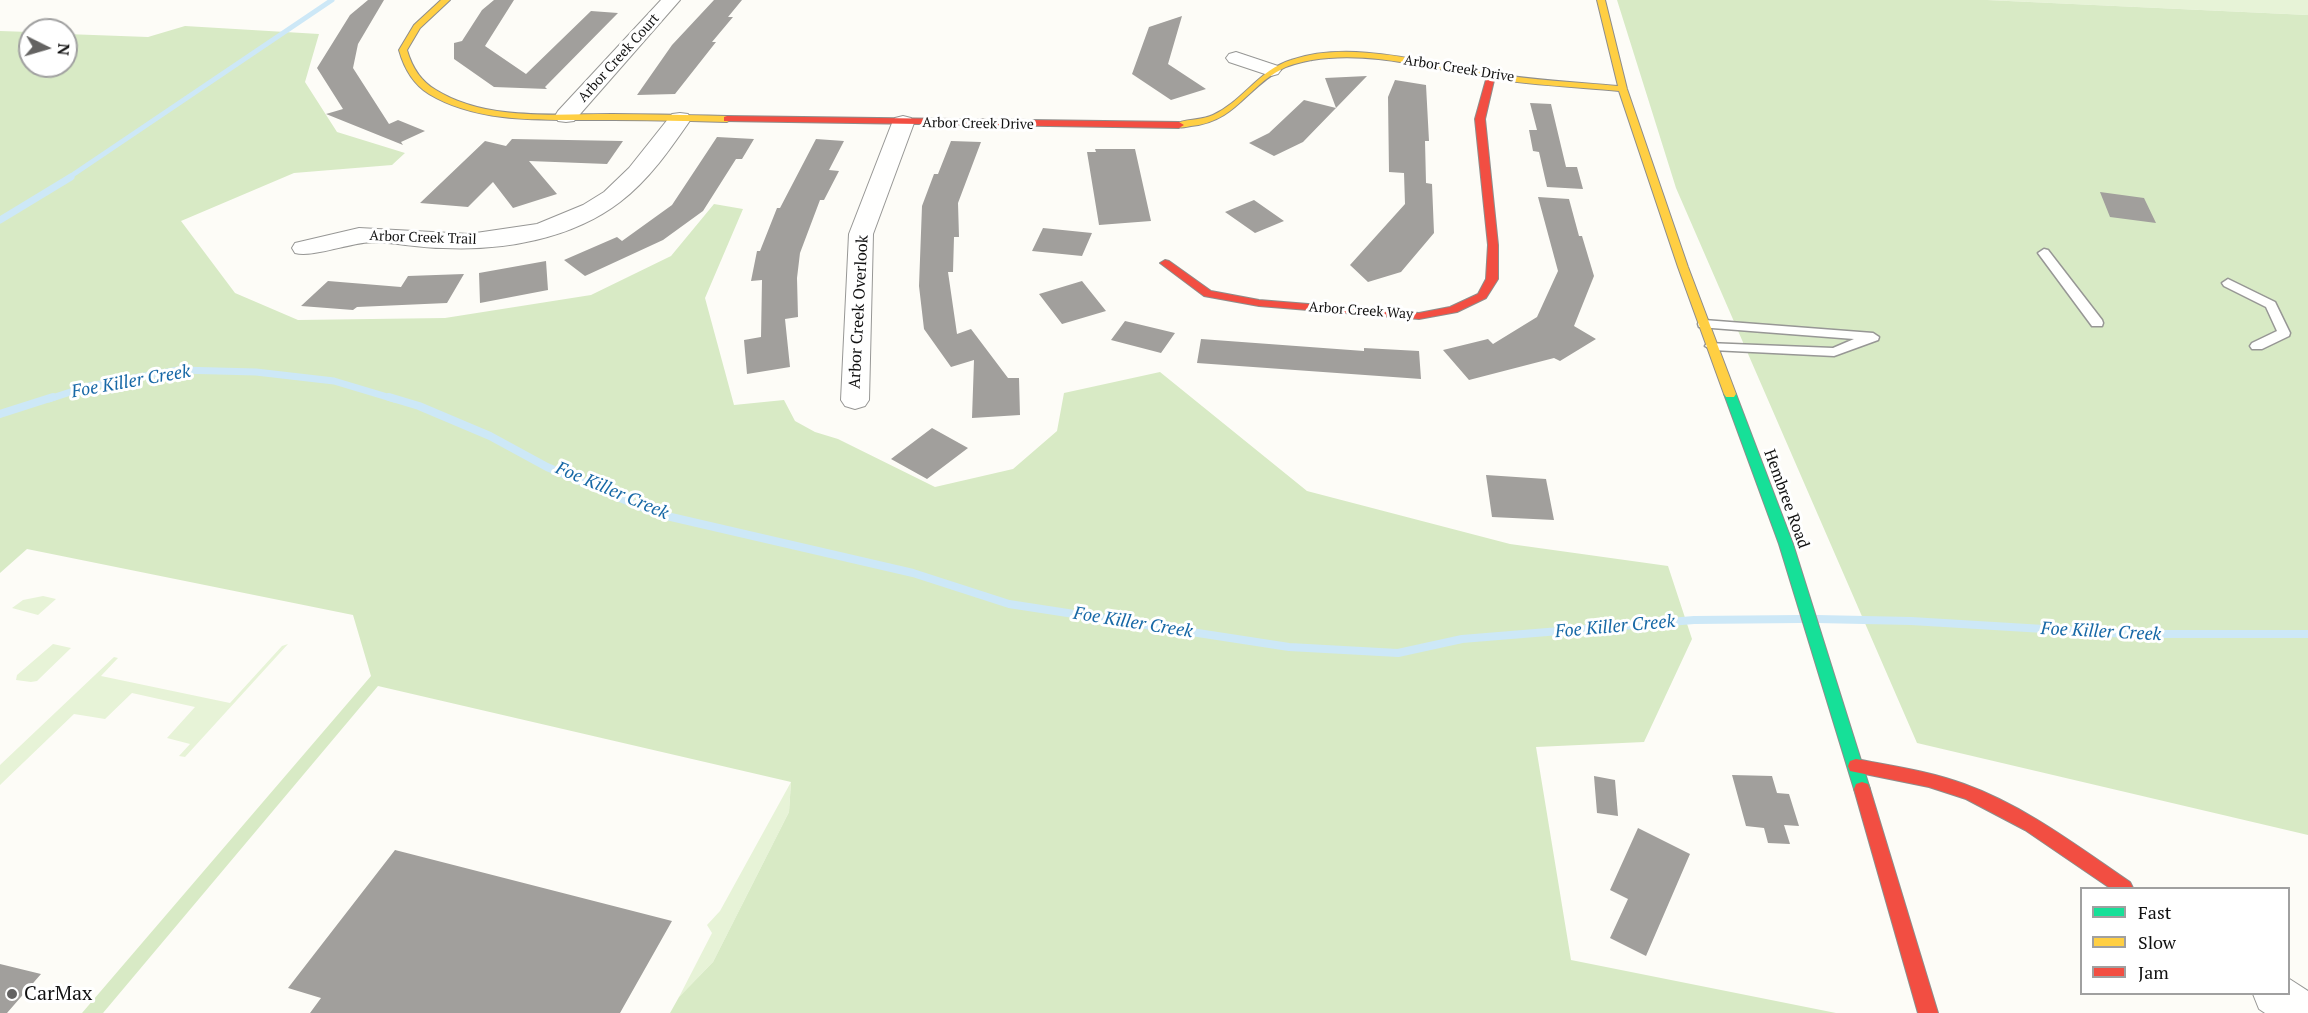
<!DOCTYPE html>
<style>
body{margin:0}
#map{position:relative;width:2308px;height:1013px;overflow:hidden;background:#fdfcf7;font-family:"PT Serif",serif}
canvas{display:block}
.legend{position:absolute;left:2080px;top:887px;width:210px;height:108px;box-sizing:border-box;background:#fff;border:2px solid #a0a0a0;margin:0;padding:8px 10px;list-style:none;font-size:18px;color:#111}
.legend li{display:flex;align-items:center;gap:12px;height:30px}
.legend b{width:30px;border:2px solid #a0a0a0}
.north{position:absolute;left:18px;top:18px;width:60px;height:60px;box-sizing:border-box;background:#fff;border:2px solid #a0a0a0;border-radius:50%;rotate:95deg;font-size:16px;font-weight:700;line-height:24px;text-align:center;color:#111}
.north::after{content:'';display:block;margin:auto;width:21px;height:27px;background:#646362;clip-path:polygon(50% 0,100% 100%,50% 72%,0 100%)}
</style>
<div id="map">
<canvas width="2308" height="1013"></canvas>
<ul class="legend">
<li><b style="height:8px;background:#16e098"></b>Fast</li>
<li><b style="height:8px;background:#ffcf43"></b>Slow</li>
<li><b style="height:8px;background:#f24e42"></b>Jam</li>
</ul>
<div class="north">N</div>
</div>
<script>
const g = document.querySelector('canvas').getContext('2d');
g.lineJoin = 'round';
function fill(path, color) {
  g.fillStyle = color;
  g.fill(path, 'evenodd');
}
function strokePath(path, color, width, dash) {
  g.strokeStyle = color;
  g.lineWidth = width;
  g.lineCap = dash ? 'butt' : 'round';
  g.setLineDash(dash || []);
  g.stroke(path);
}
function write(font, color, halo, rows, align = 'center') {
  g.font = font + ' "PT Serif",serif';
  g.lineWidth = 6;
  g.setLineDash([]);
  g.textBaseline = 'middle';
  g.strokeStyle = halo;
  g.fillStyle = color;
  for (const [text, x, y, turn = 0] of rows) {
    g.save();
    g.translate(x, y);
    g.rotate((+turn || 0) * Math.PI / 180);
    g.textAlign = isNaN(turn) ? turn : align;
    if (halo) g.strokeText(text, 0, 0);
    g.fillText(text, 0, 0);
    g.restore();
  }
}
const green = new Path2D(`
 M1987 0H2308V15Z
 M43 596 56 599 38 615 12 608 23 600Z
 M53 644 71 648 37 681 31 682 16 680 17 675Z
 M288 644 185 757 179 756 190 744 167 738 195 707 132 693 105 719 74 714 0 785V765L114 657 118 658 101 676 230 703 282 646Z
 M791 782 789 812 713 962 679 997 712 933 707 925 720 911Z`);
const forest = new Path2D(`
 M1617 0H1987L2308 15V835L1917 743 1676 188Z
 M185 26 319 34 305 82 337 132 405 153 392 165 294 173 181 221 235 293 298 320 445 318 591 295 671 256 714 204 743 209 705 298 734 405 784 400 795 421 815 432 838 439 935 487 1013 469 1057 431 1064 393 1160 372 1307 491 1510 544 1668 566 1692 639 1644 742 1536 747 1571 960 1836 1013H670L679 997 713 962 789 812 791 782 378 686 103 1013H82L371 676 353 615 27 549 0 573V31L30 32V66H66V34L148 37Z`);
const streamFar2 = new Path2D(`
 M68 178 332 0`);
const streamFar1 = new Path2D(`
 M0 220 71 177
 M49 399 89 386 179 370 256 372 334 381 394 399`);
const stream = new Path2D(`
 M389 397 419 406 490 436 547 467 658 514 913 573 1009 604 1289 647 1398 653 1462 639 1694 620 1801 619
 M0 414 53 397
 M1817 619 1911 621 2127 634H2308`);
const building = new Path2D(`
 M368 0H384L358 44 353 68 389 124 398 120 425 131 401 142 403 145 326 114 343 109 317 68 350 15Z
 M494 0H514L485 46 526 74 591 11 618 13 545 87 547 89 494 87 454 59V43L462 41 482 10Z
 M714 0H742L728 17H733L712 42H716L675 94 637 95 672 45Z
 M1182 16 1168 64 1206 89 1171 100 1132 74 1149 27Z
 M1367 76 1336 108 1325 78Z
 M1395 80 1426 85 1429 141H1425L1426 183 1432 184 1434 233 1401 272 1368 282 1350 265 1405 204 1404 173 1389 172 1388 97Z
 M1304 100 1336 108 1303 142 1274 156 1249 143 1269 133Z
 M1530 103 1551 104 1566 167H1577L1583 189 1547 187 1539 152 1533 151 1529 130H1537Z
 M717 137 754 139 742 159H736L703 211 663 240 585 276 564 260 617 237 622 241 672 205Z
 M512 139 623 141 607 164 529 161 557 194 513 208 493 182 468 207 420 203 485 141 506 146Z
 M816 139 844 141 829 170 839 171 824 200H820L800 253 797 278 798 317 785 319 790 367 747 374 744 340 761 337 762 280 751 281 757 251H760L777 208H780Z
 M951 141 981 142 958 203 959 237H954L953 272H948L957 334 971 329 1008 378H1019L1020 415 972 418 974 360 951 367 924 329 919 286 922 206 934 174H938Z
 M1095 149H1135L1151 221 1099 225 1087 152H1096Z
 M2100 192 2144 198 2156 223 2110 217Z
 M1538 197 1569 199 1579 236H1582L1594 276 1574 326 1596 339 1560 361 1554 358 1469 380 1443 350 1488 339 1493 344 1537 317 1558 271Z
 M1254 200 1284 221 1255 233 1225 212Z
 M1043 228 1092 233 1082 256 1032 251Z
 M546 261 548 290 480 303 479 273Z
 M464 274 447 303 357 307 353 310 301 306 328 281 401 287 408 276Z
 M1082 281 1106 311 1062 324 1039 294Z
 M1125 321 1175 333 1161 353 1111 340Z
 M1201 339 1364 351V348L1419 351 1421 379 1197 363Z
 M932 428 968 448 927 479 891 459Z
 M1486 475 1546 479 1554 520 1492 517Z
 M1732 775 1772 776 1777 793 1789 794 1799 826 1784 825 1790 844 1768 843 1764 828 1746 826Z
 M1594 776 1615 780 1618 816 1597 813Z
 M1638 828 1690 854 1646 956 1610 938 1628 899 1610 890Z
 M395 850 672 921 620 1013H310L321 998 288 988Z
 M0 964 41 974 7 1013H0Z`);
const lane = new Path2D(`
 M2044 249 2048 250 2102 320 2103 323 2102 326H2092L2038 253Z
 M2228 279 2275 302 2290 333 2289 336 2262 349H2252L2250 346 2252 343 2277 331 2266 307 2224 286 2222 283Z
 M1704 320 1873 333 1879 337 1878 340 1834 356 1712 350 1705 346 1707 343 1833 348 1854 339 1699 327 1698 324 1699 321Z`);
const street = new Path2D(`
 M661 0H680L574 121 566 122 558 121 555 116 558 111Z
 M1236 52 1278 66 1281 70 1278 74 1271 76 1229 62 1226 58 1229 54Z
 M680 113 688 114 691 119C671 148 649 180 620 202 572 239 503 251 443 248 420 248 398 243 375 242 351 242 313 258 295 253L292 248 295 243 359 228 469 234 537 224 583 205 604 192 629 168 672 114Z
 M903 116 911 118 914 123 873 234 869 400 865 406 855 409 845 406 841 400 849 234 892 123 895 118Z
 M2288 978 2308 991V1013H2265L2259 1009 2253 994H2288Z`);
const fast = new Path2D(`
 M1730 390 1736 394 1793 544 1870 789 1868 794 1862 796 1856 794 1854 789 1779 544 1724 394Z`);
const slow = new Path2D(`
 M441 0H450L420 28 407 50C412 67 420 81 436 90 486 121 555 114 612 114 650 114 689 115 727 116L732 119 727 122C689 121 651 120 613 120 554 119 482 126 429 94 413 84 404 68 399 50L414 25Z
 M1597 0H1605L1627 89 1688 267 1736 394 1734 397H1726L1724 394 1678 267 1619 91C1576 87 1531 85 1488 78 1431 69 1370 50 1312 60 1302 62 1291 64 1282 69 1247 87 1235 122 1191 126 1185 127 1180 129 1174 125 1184 118 1201 121 1213 115 1243 101 1259 70 1291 60 1352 39 1429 64 1490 73 1532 80 1575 82 1618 86Z`);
const jam = new Path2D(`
 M1491 73 1495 76 1485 119 1498 245V279L1486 298 1457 312 1419 319 1259 306 1204 296 1160 263 1165 260 1169 261 1211 291 1259 300 1419 313 1450 307 1478 294 1486 279 1488 245 1475 119 1487 76Z
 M727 116 1179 122 1184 125 1179 128 724 121V117Z
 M1856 759C1892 766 1929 771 1964 784 2025 806 2077 846 2130 882L2133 888H2110L2025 830 1966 799 1929 787 1850 771 1848 766 1850 761Z
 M1862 782 1868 784 1870 789 1938 1013H1918L1854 789 1856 784Z`);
const markers = [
 [12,994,6,"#646362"]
];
const farStreetnames = [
 ["Arbor Creek Court",619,58,-48],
 ["Arbor Creek Drive",1459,69,9],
 ["Arbor Creek Drive",978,124,1],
 ["Arbor Creek Trail",423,238,2],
 ["Arbor Creek Way",1361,311,4]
];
const streetNames = [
 ["Arbor Creek Overlook",859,312,-87],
 ["Hembree Road",1786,499,70]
];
const waterNames = [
 ["Foe Killer Creek",131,382,-10],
 ["Foe Killer Creek",612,491,23],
 ["Foe Killer Creek",1133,623,9],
 ["Foe Killer Creek",1615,627,-5],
 ["Foe Killer Creek",2101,632,3]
];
const nearPoinames = [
 ["CarMax",24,994]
];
fill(green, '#e7f3d7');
fill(forest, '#d8eac5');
strokePath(streamFar2, '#cde8f7', 5);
strokePath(streamFar1, '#cde8f7', 7);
strokePath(stream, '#cde8f7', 8);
fill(building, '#a19f9c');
strokePath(lane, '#979795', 3);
strokePath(street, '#979795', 2);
strokePath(fast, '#8e8d8b', 2);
strokePath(slow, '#8e8d8b', 2);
strokePath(jam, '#8e8d8b', 2);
fill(lane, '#fffffe');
fill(street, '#fffffe');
fill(fast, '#16e098');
fill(slow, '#ffcf43');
fill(jam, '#f24e42');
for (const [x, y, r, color] of markers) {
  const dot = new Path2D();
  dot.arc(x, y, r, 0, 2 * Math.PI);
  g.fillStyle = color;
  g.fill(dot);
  strokePath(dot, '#fff', 2);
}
write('14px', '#111', '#fff', farStreetnames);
write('16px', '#111', '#fff', streetNames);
write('italic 18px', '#1768a6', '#fff', waterNames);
write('20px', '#111', '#fff', nearPoinames, 'left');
</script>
